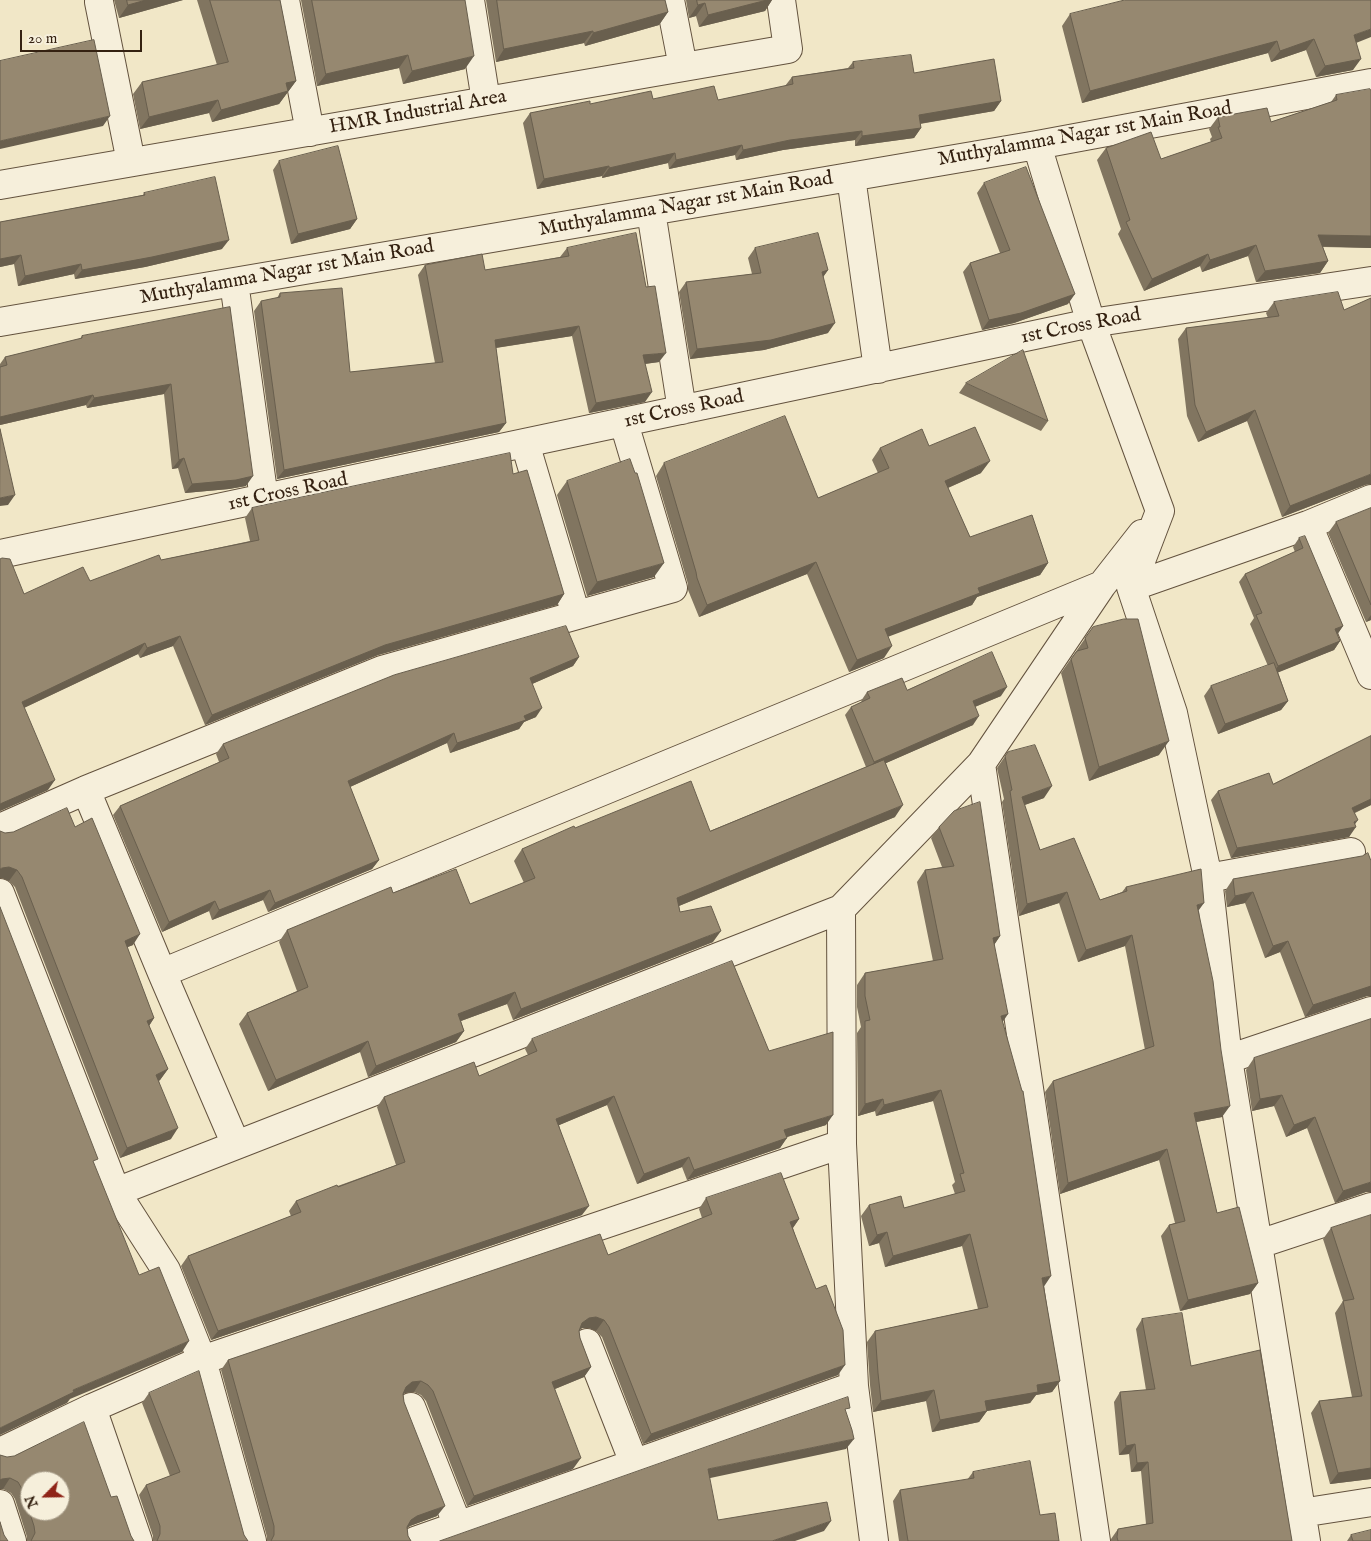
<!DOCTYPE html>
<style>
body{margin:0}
#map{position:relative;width:1371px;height:1541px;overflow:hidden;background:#f1e7c7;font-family:"IM FELL English",serif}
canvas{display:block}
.north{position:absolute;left:20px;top:1471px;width:50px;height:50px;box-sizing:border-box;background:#f6efdb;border:1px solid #a89d8a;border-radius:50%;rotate:247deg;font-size:14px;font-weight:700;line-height:20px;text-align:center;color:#342111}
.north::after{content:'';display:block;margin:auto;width:18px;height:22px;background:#8f2418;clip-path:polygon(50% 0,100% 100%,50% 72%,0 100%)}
.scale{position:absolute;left:20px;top:30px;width:122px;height:22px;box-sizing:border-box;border:2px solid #342111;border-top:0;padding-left:6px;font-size:15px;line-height:18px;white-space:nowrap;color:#342111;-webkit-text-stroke:4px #f6efdb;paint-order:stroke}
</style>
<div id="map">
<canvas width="1371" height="1541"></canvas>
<div class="north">N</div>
<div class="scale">20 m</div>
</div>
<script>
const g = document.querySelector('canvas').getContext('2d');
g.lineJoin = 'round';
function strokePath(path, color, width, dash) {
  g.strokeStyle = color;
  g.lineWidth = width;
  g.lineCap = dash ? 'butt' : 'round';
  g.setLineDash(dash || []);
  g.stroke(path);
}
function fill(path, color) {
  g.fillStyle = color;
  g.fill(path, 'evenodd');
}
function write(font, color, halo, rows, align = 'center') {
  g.font = font + ' "IM FELL English",serif';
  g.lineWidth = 4;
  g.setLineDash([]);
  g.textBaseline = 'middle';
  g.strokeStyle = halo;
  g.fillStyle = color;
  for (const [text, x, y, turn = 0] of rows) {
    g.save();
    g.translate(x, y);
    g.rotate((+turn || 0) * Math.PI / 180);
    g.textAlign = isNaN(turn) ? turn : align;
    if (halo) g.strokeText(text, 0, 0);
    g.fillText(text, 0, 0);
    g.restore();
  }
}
const minor = new Path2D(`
 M285 0 310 132
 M470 0 486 101
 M670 0 683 67
 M99 2 131 162
 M1037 145 1091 323 1160 511 1131 587 1173 713 1208 878 1228 1059 1306 1541
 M851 177 878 369
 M0 185 788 49 781 0
 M651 211 682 410
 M234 282 264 499
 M0 322 1037 145 1371 83
 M525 443 576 615
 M1308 525 1371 675
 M0 554 1091 323 1371 281
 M1131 587 1308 525 1371 499
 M981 764 1096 1541
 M86 790 162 973 236 1145
 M0 828 86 790 382 670 673 588 624 423
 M1208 878 1351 852
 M0 893 116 1192 166 1270 202 1360 252 1541
 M162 973 1102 585
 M1228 1059 1371 1011
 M116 1192 841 909
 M1259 1244 1371 1207
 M587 1343 634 1463
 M411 1407 458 1526
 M92 1408 138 1541
 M0 1452 92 1408 202 1360 842 1144
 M0 1504 12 1541
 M1301 1513 1371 1502
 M415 1541 854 1386
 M874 1541 854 1386 842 1144 841 909 981 764 1102 585 1142 534`);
const wall = new Path2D(`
 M114 0H183L119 18Z
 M197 0H280L296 81 279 104 212 122 209 113 140 129 133 94 142 82 217 65Z
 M301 0H465V69L403 84 399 68 317 86Z
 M486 0H665L668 12 659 25 585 46 584 43 496 62Z
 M686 0H772L765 11 699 27 696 16 689 18Z
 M1070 14 1356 43 1353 70 1316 77 1306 50 1271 62 1268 53 1082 103 1062 26Z
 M853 62 914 73 1001 101 994 111 920 124 921 128 914 138 855 146V140L783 150 736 160 735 155 669 169 668 163 602 178V176L537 189 523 123 530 113 590 104 653 99 718 100 785 86 792 77 848 68Z
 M1371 91V248L1323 247 1328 261 1320 273 1256 282 1248 256 1202 272 1200 266 1144 291 1118 234 1121 229 1097 160 1106 148 1161 159 1211 142 1210 139 1212 137 1209 129 1218 117 1271 122 1331 102 1336 95Z
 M279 161 357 219 350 229 291 244 273 170Z
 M984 183 1068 304 1014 323 982 330 963 272 970 263 1000 253 977 193Z
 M144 193 222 249 145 267 75 279 74 274 18 286 14 264 0 267V222L143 195Z
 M567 248 659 362 645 364V402L589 413 572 336 496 348 506 423 499 432 277 479 254 311 261 301 277 298 280 293 350 372 435 363 418 275 425 265 485 270 560 257Z
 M755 248 828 270 823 277 828 333 764 350 690 359 679 292 686 282 752 274 748 258Z
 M1274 302 1365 485 1282 517 1247 421 1198 442 1187 416 1178 339 1186 328 1268 318 1266 313Z
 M230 307 246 486 229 489 185 493 178 468 172 469 164 394 87 408 86 405 0 425V364L5 357 80 339 82 336Z
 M966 383 1048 421 1041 431 959 393Z
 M929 446 981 473 948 488 970 537 1048 563 1040 575 977 597 972 605 888 636 884 658 849 672 807 574 699 617 688 590V584L656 476 664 463 818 498 878 473 872 460 880 448Z
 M513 474 564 594 557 605 378 655 205 725 173 646 140 658 138 654 24 708 48 790 0 811 24 594 90 581 161 560 250 541 245 518 252 508Z
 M567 481 654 577 587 596 557 495Z
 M1371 508V620L1366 622 1328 533 1336 522Z
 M1299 538 1343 626 1337 634 1340 641 1334 650 1278 672 1288 701 1281 710 1218 734 1204 696 1211 686 1268 666 1250 624 1254 618 1239 582 1245 574 1295 552 1293 547Z
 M1093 627 1159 755 1089 781 1061 673Z
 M579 657 573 666 532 684 536 717 524 722 519 729 450 753 447 743 350 787 379 860 372 869 268 912 263 900 212 920 209 911 162 932 113 815 120 806 219 762 216 754 223 744Z
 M907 690 1001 696 975 707 973 725 886 763 895 817 679 906 680 912 713 942 513 1020 507 1004 461 1021 464 1031 456 1042 368 1077 360 1052 268 1091 239 1024 247 1013 297 991 279 942 287 930 393 893 470 904 524 883 514 861 522 849 575 828 710 831 866 767 845 715 851 707 862 702 861 701 867 692Z
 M1371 736V805L1355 813V825L1349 837 1231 858 1211 800 1218 791 1273 784Z
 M1008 752 1044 798 1024 805 1040 850 1100 900 1122 892 1126 887 1199 911 1222 1117 1196 1122 1217 1213 1258 1283 1250 1294 1180 1311 1161 1236 1169 1225 1175 1223 1159 1160 1060 1194 1045 1092 1053 1081 1145 1050 1125 946 1078 962 1059 903 1019 916 1002 802 1004 799 997 768Z
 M75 827 133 945 127 947 154 1018 149 1026 168 1069 160 1080 159 1081 171 1139 120 1158 15 887 9 881 2 878 5 833Z
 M939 827 1000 936 994 945 1002 1023 1043 1286 1060 1381 1052 1392 1036 1395 1030 1403 987 1411 979 1422 932 1432 926 1401 873 1412 870 1385 867 1342 875 1331 978 1309 962 1246 885 1267 879 1243 869 1246 861 1216 869 1205 904 1208 955 1194 952 1185 955 1182 933 1101 876 1116 875 1111 858 1116 857 1033 861 1027 857 1007V985L865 973 933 961 917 882 925 870 942 867 931 838Z
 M1371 861V996H1367L1305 1017 1280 952 1265 958 1245 903 1227 907 1225 891 1233 879Z
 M1371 1019 1366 1192 1335 1203 1307 1128 1286 1137 1274 1106 1252 1111 1246 1070 1254 1058Z
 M532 1039 769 1051 826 1125 787 1137 780 1148 687 1180 682 1167 637 1184 607 1105 559 1125 582 1215 211 1340 181 1266 188 1256 291 1216 289 1211 296 1201 396 1165 377 1107 384 1097 479 1076 528 1055 525 1049Z
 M706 1198 799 1219 793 1228 838 1375 643 1444 602 1337 596 1331 589 1328H582L579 1331 580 1338 591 1367 584 1377 555 1389 573 1469 467 1506 426 1401 421 1395 414 1392 405 1393 403 1394 404 1402 437 1516 410 1526 407 1528 408 1536 411 1541H267V1537L221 1370 228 1360 608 1255 702 1218 699 1209Z
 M1371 1215V1479L1330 1484 1311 1413 1319 1401 1352 1397 1335 1313 1343 1301 1323 1239 1331 1228Z
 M1142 1319 1191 1366 1292 1541H1111V1539L1118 1529 1146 1524 1141 1471 1131 1472 1129 1454 1119 1455 1114 1402 1120 1392 1146 1390 1136 1329Z
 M149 1393 244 1535 248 1541H153V1536L139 1495 146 1485 170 1476 142 1403Z
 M0 1455 111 1497 131 1536 134 1541H27V1537L15 1499 11 1493 3 1489H0Z
 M973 1472 1040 1515 1059 1541H899L893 1501 900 1490 967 1480Z
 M1351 1535 1371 1541H1347Z`);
const shadedWall = new Path2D(`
 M146 0H183L119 18 128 5Z
 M767 0H772L765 11 699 27 708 15Z
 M705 3 696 16 689 18 698 5Z
 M668 12 659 25 585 46 593 33Z
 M1371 29V37L1346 47 1354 35Z
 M593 31 584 43 496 62 504 49Z
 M1314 39 1306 50 1271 62 1280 51Z
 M1277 41 1268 53 1082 103 1090 91Z
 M408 55 399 68 317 86 326 74Z
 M474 56 465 69 403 84 412 71Z
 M1361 59 1353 70 1316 77 1325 66Z
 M296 81 279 104 212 122 221 110 286 83Z
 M218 100 209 113 140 129 149 117Z
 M1001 101 994 111 912 125 919 115Z
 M110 116 103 126 0 149V141Z
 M921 128 914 138 855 146 862 136Z
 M862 131 855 140 783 150 736 160 743 150 790 140Z
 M742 145 735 155 669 169 676 160Z
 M675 153 668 163 602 178 609 168Z
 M609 166 602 176 537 189 544 179Z
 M357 219 350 229 291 244 298 234Z
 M1318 235 1371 236V248L1310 246Z
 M229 240 222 249 145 267 75 279 82 270Z
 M1256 245 1248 256 1202 272 1210 260Z
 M1208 254 1200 266 1144 291 1152 279Z
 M21 255 14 264 0 267V259Z
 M1328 261 1320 273 1256 282 1265 271Z
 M81 264 74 274 18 286 25 276Z
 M828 270 821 280 822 272Z
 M1075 294 1068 304 1014 323 982 330 989 320Z
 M835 323 828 333 764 350 690 359 697 349Z
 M579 326 572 336 488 349 495 340Z
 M666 353 659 362 636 365 643 355Z
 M171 384 164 394 87 408 94 398Z
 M652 392 645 402 589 413 596 403Z
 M93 395 86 405 0 425V417Z
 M1255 410 1247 421 1198 442 1206 432Z
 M506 423 499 432 277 479 284 470Z
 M184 458 178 468 172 469 179 460Z
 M990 461 981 473 936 493 945 481Z
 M1371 474V484L1365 485 1282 517 1290 506Z
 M253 476 246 486 229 489 185 493 192 484Z
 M15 495 8 505 0 506V498Z
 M816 562 807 574 699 617 707 605Z
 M664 563 654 577 587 596 597 582Z
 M1048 563 1040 575 977 597 972 605 877 641 885 629 978 588Z
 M564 594 557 605 378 655 205 725 212 715 385 645Z
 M1371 615V620L1366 622Z
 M1343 626 1337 635 1335 629Z
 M180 636 173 646 140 658 147 648Z
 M1340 641 1334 650 1272 675 1278 666Z
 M145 643 138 654 15 712 22 702Z
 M892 646 884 658 849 672 857 660Z
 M579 657 573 666 523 688 530 678Z
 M1007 687 1001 696 967 710 973 701Z
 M1288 701 1281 710 1218 734 1225 724Z
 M542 708 536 717 524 722 519 729 450 753 457 743Z
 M979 716 973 725 868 771 874 762Z
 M454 733 447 743 341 791 348 781Z
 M1169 741 1159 755 1089 781 1099 767Z
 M55 780 48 790 0 811V804Z
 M1052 786 1044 798 1014 809 1022 797Z
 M1371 799V805L1345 817 1352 808Z
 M903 805 895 817 669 910 677 898Z
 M1358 820 1353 827H1356L1349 837 1231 858 1237 848 1354 822Z
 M379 860 372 869 268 912 275 903Z
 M9 867 17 870 9 881 2 878H0V869L2 868Z
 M270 890 263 900 212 920 219 910Z
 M1067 892 1059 903 1019 916 1027 904Z
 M1253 892 1245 903 1227 907 1235 896Z
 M215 901 209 911 162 932 169 922Z
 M1204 903 1196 914 1197 905Z
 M721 931 713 942 513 1020 521 1009Z
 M140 934 133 945 118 951 125 941Z
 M1132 935 1125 946 1078 962 1086 950Z
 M1000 936 992 948 993 938Z
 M1288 941 1280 952 1265 958 1273 946Z
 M1371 986V996H1367L1305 1017 1313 1005Z
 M515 992 507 1004 450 1025 458 1014Z
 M1008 1014 1000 1026 1001 1016Z
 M154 1018 147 1029V1021Z
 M464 1031 456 1042 368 1077 376 1066Z
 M368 1041 360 1052 268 1091 276 1080Z
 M168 1069 160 1080 149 1085 156 1075Z
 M941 1090 933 1101 876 1116 884 1105Z
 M1282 1095 1274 1106 1252 1111 1260 1099Z
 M614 1096 607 1105 550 1129 556 1119Z
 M883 1099 875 1111 858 1116 865 1104Z
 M1230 1106 1222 1117 1186 1124 1194 1113Z
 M833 1115 826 1125 777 1140 784 1130Z
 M1315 1117 1307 1128 1286 1137 1294 1125Z
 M178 1128 171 1139 120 1158 127 1148Z
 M787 1138 780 1148 687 1180 694 1170Z
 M1167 1149 1159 1160 1060 1194 1068 1183Z
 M689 1157 682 1167 637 1184 644 1174Z
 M1371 1182V1192H1366L1335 1203 1343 1191Z
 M589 1206 582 1215 211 1340 218 1331Z
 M799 1219 792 1229 790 1222Z
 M887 1232 879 1243 869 1246 877 1235Z
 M970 1234 962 1246 885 1267 893 1256Z
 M1051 1276 1043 1288 1042 1278Z
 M1258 1283 1250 1294 1180 1311 1188 1300Z
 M596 1317 604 1320 596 1331 589 1328H582L575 1334 582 1323 589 1318Z
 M189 1341 182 1352 70 1399 67 1403 0 1435V1428L73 1390Z
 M845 1365 838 1375 643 1444 651 1434Z
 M591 1367 584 1377 545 1393 552 1382Z
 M421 1381 414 1392 405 1393 399 1398 406 1387 412 1382Z
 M1060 1381 1052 1392 1036 1395 1030 1403 987 1411 979 1422 932 1432 940 1420 985 1401 1037 1385Z
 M934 1390 926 1401 873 1412 881 1401Z
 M854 1439 846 1449 701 1480 708 1469Z
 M1135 1444 1129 1454 1119 1455 1126 1446Z
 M581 1458 573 1469 467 1506 474 1496Z
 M1148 1462 1141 1471 1131 1472 1137 1463Z
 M1371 1468V1479L1330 1484 1338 1473Z
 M10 1478 3 1489H0V1480L2 1479Z
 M445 1506 437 1516 410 1526 403 1531 411 1520 417 1516Z
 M831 1521 824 1531 795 1541H772Z`);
const building = new Path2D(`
 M127 0H146L128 5Z
 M210 0H280L296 81 286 83 288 91 221 110 218 100 149 117 142 82 228 62Z
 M312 0H465L474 56 412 71 408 55 326 74Z
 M497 0H665L668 12 593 33V31L504 49Z
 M697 0H767L708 15 705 3 698 5Z
 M1125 0H1371V29L1354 35 1361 59 1325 66 1314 39 1280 51 1277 41 1090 91 1070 14Z
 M94 40 110 116 0 141V61Z
 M911 55 914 73 994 59 1001 101 919 115 921 128 862 136V131L790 140 743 150 742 145 676 160 675 153 609 168V166L544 179 530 113 590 101V104L651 91 653 99 714 86 718 100 793 84 792 77 854 68 853 62Z
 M1370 89 1371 91V236L1318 235 1328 261 1265 271 1256 245 1210 260 1208 254 1152 279 1126 222 1130 220 1106 148 1151 132 1161 159 1222 138 1218 127H1220L1218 117 1267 108 1271 122 1337 100 1336 95Z
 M338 146 357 219 298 234 279 161Z
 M1026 167 1075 294 1021 313 989 320 970 263 1010 250 984 183Z
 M215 177 229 240 152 257 82 270 81 264 25 276 21 255 0 259V222L145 195 144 193Z
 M636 233 646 287 655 286 666 353 643 355 652 392 596 403 579 326 495 340 506 423 284 470 261 301 280 297V293L342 288 350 372 443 362 425 265 482 254 485 270 569 256 567 248Z
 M818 233 828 270 822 272 835 323 771 340 697 349 686 282 761 273 755 248Z
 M1338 292 1344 310 1371 298V474L1290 506 1255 410 1206 432 1195 405 1186 328 1279 316 1274 302Z
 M230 307 253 476 236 480 192 484 184 458 179 460 171 384 94 398 93 395 0 417V367L7 365 5 357 82 338V336Z
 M1023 350 1048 421 966 383Z
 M785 416 818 498 889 468 880 448 922 429 929 446 975 427 990 461 945 481 970 537 1032 515 1048 563 978 588 980 593 885 629 892 646 857 660 816 562 707 605 697 578 696 572 664 463Z
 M0 429 15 495 0 498Z
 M510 453 513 474 527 470 564 594 385 645 212 715 180 636 147 648 145 643 22 702 55 780 0 804V559L2 558 10 559 24 594 83 567 90 581 159 555 161 560 259 540 252 508Z
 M630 459 635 473H637L664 563 597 582 567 481Z
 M1371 508V605L1336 522Z
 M1305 536 1343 626 1335 629 1340 641 1278 666 1256 615 1262 613 1245 574 1303 548 1299 538Z
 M1124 619H1138L1169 741 1099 767 1071 659 1077 651 1088 648 1085 638 1093 627Z
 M566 626 579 657 530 678 542 708 524 716 526 720 457 743 454 733 348 781 379 860 275 903 270 890 219 910 215 901 169 922 120 806 229 758 223 744 394 675Z
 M992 652 1007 687 973 701 979 716 874 762 851 707 870 698 867 692 902 678 907 690Z
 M1274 663 1288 701 1225 724 1211 686Z
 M1371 736V799L1352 808 1358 820 1354 822 1356 827 1237 848 1218 791 1269 773 1273 784Z
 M1035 745 1052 786 1022 797 1040 850 1074 838 1100 900 1127 891 1126 887 1201 869 1204 903 1197 905 1213 981 1221 1050 1230 1106 1194 1113 1217 1213 1239 1207 1258 1283 1188 1300 1169 1225 1185 1221 1167 1149 1068 1183 1053 1081 1154 1046 1132 935 1086 950 1067 892 1027 904 1010 791 1012 790 1005 756 1008 752Z
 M884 760 903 805 677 898 680 912 711 906 721 931 521 1009 515 992 458 1014 464 1031 376 1066 368 1041 276 1080 247 1013 308 987 287 930 391 887 393 893 456 869 470 904 535 878 522 849 574 826 575 828 691 781 710 831Z
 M980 802 1000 936 993 938 1008 1014 1001 1016 1022 1091H1023L1051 1276 1042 1278 1060 1381 1037 1385 1038 1392 985 1401 987 1411 940 1420 934 1390 881 1401 878 1373 875 1331 988 1307 970 1234 893 1256 887 1232 877 1235 869 1205 901 1196 904 1208 965 1191 960 1174 964 1173 941 1090 884 1105 883 1099 865 1104V1021L870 1020 865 996V973L943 959 925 870 954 866 939 827 954 811Z
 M67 808 75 827 92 818 140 934 125 941 154 1018 147 1021 168 1069 156 1075 178 1128 127 1148 22 877 17 870 9 867 2 868 0 869V831L5 833 13 832Z
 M1368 853 1371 861V986L1313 1005 1288 941 1273 946 1253 892 1235 896 1233 879 1362 856Z
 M0 907 98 1159 93 1161 139 1275 159 1267 189 1341 73 1390 74 1392 0 1428Z
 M732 961 769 1051 833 1032V1115L784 1130 787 1138 694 1170 689 1157 644 1174 614 1096 556 1119 589 1206 218 1331 188 1256 301 1212 296 1201 337 1185 338 1187 405 1162 384 1097 474 1062 479 1076 537 1051 532 1039Z
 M1371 1019V1182L1343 1191 1315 1117 1294 1125 1282 1095 1260 1099 1254 1058Z
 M781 1173 799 1219 790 1222 816 1289 826 1285 843 1330 845 1365 651 1434 609 1327 604 1320 596 1317 589 1318 582 1323 579 1331 580 1338 591 1367 552 1382 581 1458 474 1496 433 1391 428 1385 421 1381 412 1382 406 1387 403 1394 404 1402 445 1506 417 1516 411 1520 407 1527 408 1536 411 1541H271L274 1535V1526L228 1360 600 1234 608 1255 712 1214 706 1198Z
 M1371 1215V1468L1338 1473 1319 1401 1362 1396 1343 1301 1354 1299 1331 1228Z
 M1182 1313 1191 1366 1260 1350 1292 1541H1118L1117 1537 1118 1529 1153 1523 1148 1462 1137 1463 1135 1444 1126 1446 1120 1392 1155 1389 1142 1319Z
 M199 1371 244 1535 248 1541H157L160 1534V1526L146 1485 180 1472 149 1393Z
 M848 1397 850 1408 845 1409 852 1430 854 1439 708 1469 718 1520 827 1502 831 1521 772 1541H440Z
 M84 1422 111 1497 117 1496 131 1536 134 1541H31L35 1533 34 1526 22 1489 18 1482 10 1478 2 1479 0 1480V1455L7 1457 14 1456ZM30 1481H60V1511H30Z
 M1030 1461 1040 1515 1055 1513 1059 1541H908L900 1490 974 1478 973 1472Z
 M0 1522 4 1535 8 1541H0Z
 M1371 1530V1541H1353L1351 1535Z`);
const streetNames = [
 ["HMR Industrial Area",418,113,-10],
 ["Muthyalamma Nagar 1st Main Road",1085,135,-10],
 ["Muthyalamma Nagar 1st Main Road",686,205,-10],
 ["Muthyalamma Nagar 1st Main Road",287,273,-10],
 ["1st Cross Road",1081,327,-11],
 ["1st Cross Road",684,410,-12],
 ["1st Cross Road",288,493,-12]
];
strokePath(minor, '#63523e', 30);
strokePath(minor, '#f6efdb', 28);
fill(wall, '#817560');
fill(shadedWall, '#695f4e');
fill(building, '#968870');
strokePath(building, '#695f4e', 1);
write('20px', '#342111', '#f6efdb', streetNames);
</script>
